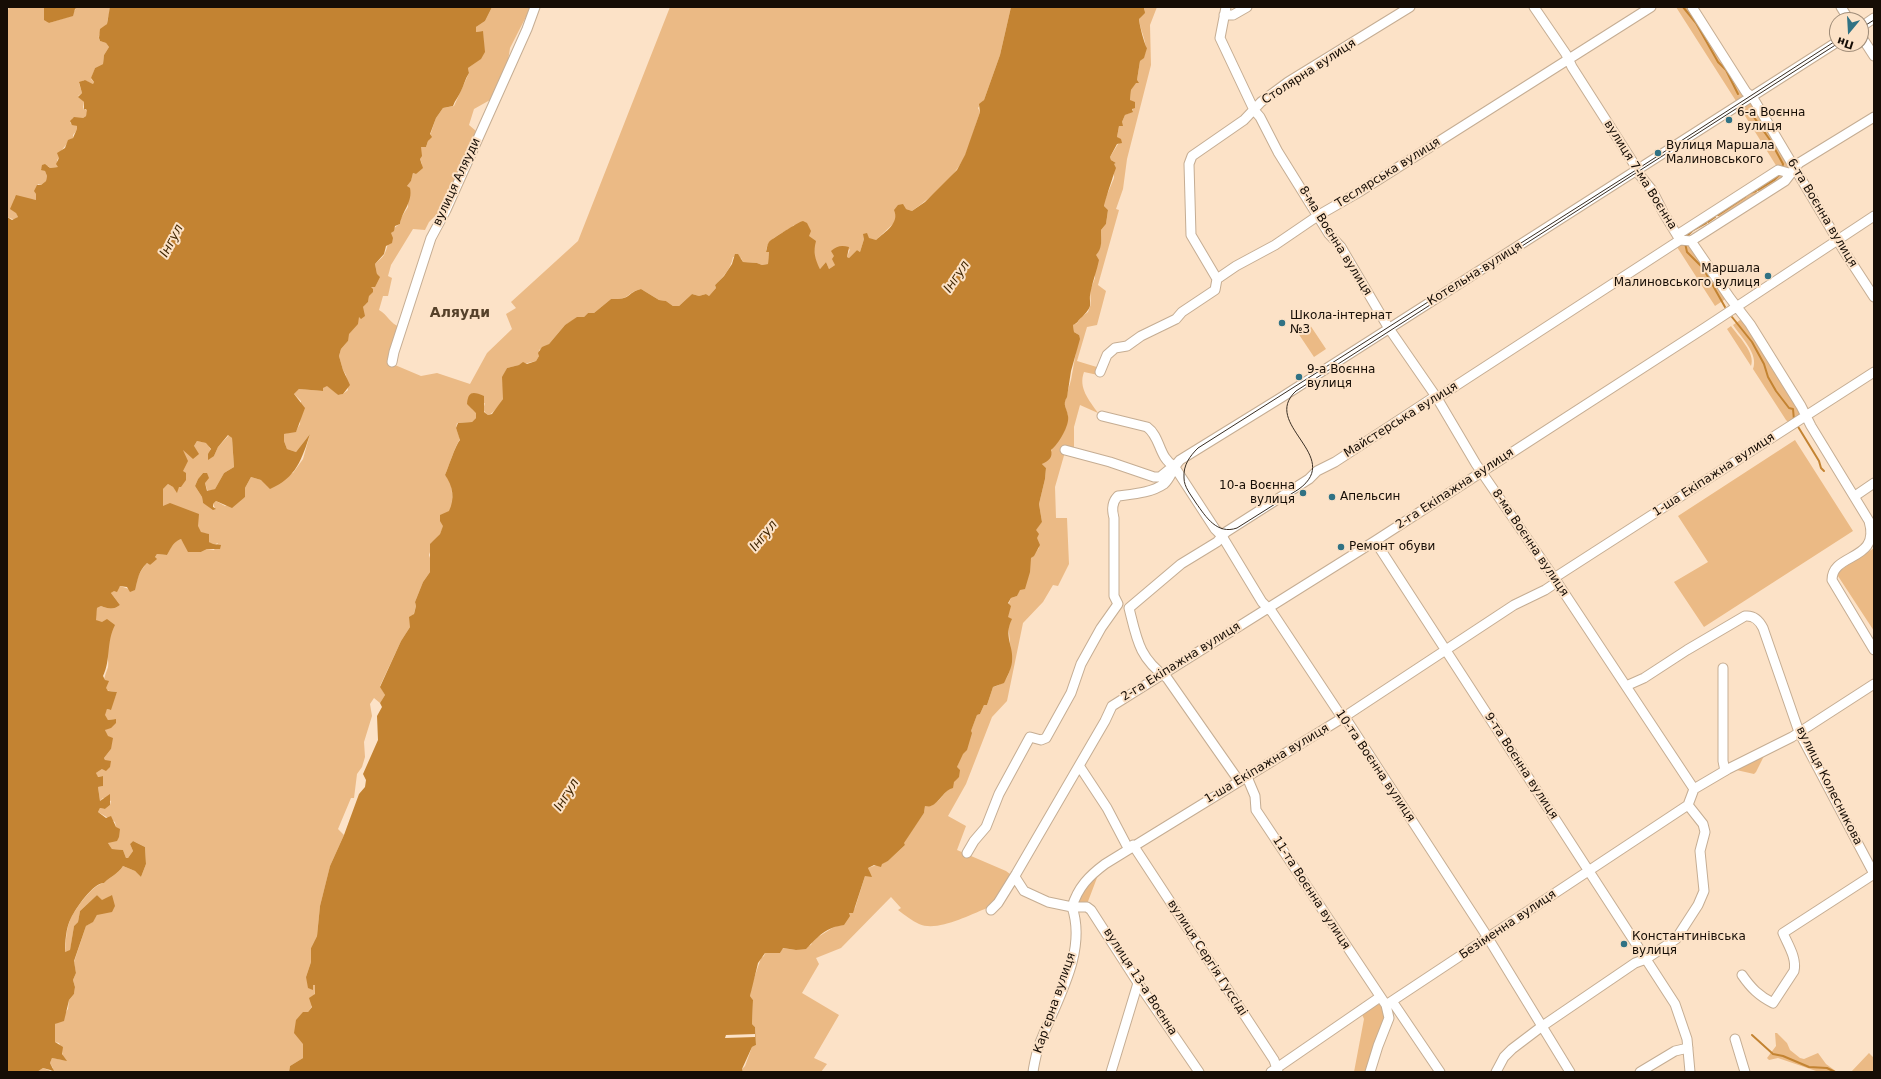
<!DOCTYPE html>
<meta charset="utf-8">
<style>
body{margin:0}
#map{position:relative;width:1881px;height:1079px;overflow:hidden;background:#fce2c7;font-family:"DejaVu Sans",sans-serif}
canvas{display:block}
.frame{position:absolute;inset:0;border:8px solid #160d05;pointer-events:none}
.north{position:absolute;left:1829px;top:12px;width:40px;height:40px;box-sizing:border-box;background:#fce2c7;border:1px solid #a08d79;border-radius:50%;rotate:198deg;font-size:11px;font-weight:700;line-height:16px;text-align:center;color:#160d05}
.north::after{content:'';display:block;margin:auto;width:14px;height:18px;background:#307284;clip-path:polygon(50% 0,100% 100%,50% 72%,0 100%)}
</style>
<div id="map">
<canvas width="1881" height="1079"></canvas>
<div class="frame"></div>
<div class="north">Пн</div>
</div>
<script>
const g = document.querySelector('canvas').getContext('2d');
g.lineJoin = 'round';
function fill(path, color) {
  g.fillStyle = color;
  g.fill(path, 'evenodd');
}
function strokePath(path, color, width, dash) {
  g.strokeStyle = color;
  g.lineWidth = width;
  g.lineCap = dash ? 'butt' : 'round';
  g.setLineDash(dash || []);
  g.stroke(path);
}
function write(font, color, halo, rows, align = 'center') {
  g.font = font + ' "DejaVu Sans",sans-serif';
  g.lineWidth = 4;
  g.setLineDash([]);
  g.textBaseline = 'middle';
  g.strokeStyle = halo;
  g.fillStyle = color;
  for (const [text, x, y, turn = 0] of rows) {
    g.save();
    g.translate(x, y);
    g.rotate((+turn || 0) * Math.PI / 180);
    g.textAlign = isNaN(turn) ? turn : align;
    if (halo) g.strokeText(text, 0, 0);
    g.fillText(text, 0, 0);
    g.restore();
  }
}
const green = new Path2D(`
 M9 7H44V18L49 23 71 16 77 7H110C111 13 107 18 107 24 103 29 96 35 100 41L106 43 109 47 104 55 103 64 95 68 91 79 94 82 93 84 84 80 79 83 82 93 78 96 84 102 83 107 84 110H88L86 116 83 118H73L70 123 77 126V130L73 135V138C67 142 65 147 60 152L59 158 57 160 58 167 50 168 48 166 42 168 41 169 45 171 47 176 46 181 41 185 38 184 35 191 36 194V200L15 197 13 205 18 217 15 220 7 217V14Z
 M531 7 510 48 507 68 490 100 474 109 469 125 476 131 444 207 429 222 425 230 413 229 391 265 388 276 392 278 388 296H383L379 310C388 315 390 324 400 327L395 365 421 376 437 373 470 384 487 353 512 329 506 314 516 308 511 302 578 241 670 7H1011L1000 55 984 100 978 108 980 112C975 126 971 142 965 156 954 178 932 197 912 211L906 209 897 216 895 222 876 240 864 239 860 252 857 250 849 258 847 257 850 249 834 256 835 265 829 269 826 262 820 269 815 260 814 249 794 225C784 234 767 237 766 252H769L768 264 762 265 757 263 743 262 741 258 733 257C731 269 723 277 715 285L716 288 709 296 706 294 699 296 692 294 679 306H673L666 301 659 300 641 289C625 293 631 300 611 299L594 313H588L584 317 577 318 565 325 549 344 539 350V356L536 361 507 368C498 384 507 389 503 399 501 404 493 414 488 415 483 411 483 409 485 403L472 409 477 413 476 418 472 422 457 423 456 428 460 439C455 446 449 466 445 475L451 483 453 504 440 534 434 541 431 549 429 555 431 561 430 572 423 582 415 602 416 606 410 627 401 641 380 686 385 695 380 703 374 698 370 704 372 716 364 742 365 757 362 767 357 774 354 798H351L338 829 344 835 330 866 320 906 317 936 311 948V962L306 977 315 985C315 995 315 1004 308 1012L303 1058 290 1066 289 1072H37L43 1068 51 1071 53 1068 50 1063 52 1058 63 1060 62 1050 59 1043 55 1042V1024L60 1021 68 1009 69 1000 74 994 75 987 73 980 76 973 74 962 86 926 92 922 112 895 102 901 97 895 80 911 78 922 74 926 70 951 65 952C66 941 66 928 71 918 76 908 93 884 104 883 111 876 118 874 123 866L135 871 141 877 146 864 145 847 133 841 130 844 133 851 128 858H126L123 850 112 849 108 843 112 841 116 827 115 822 98 812 100 808 105 809 110 805 111 801 103 798 100 801 98 787 103 786V776L97 777 96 773 102 769 105 760 104 758 111 749 105 730 115 719 108 720 104 715 107 709 110 710 117 692C113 691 107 692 105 688 102 680 106 674 108 667 109 662 107 656 107 651 108 637 112 626 95 620L97 608 101 606C108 609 114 610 120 605L111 593 120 586 129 589 136 586C137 576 141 570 147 563L150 565 157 554 167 555 171 547 176 541 181 539 188 549 201 552 207 549 214 550 218 543 213 545 209 542V534L201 533 197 526 178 507 163 506V489L168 484 173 487 177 492 183 471 182 450 194 446 197 441 207 443 214 456 218 447 229 435 232 438 234 467 224 473 215 489 208 492 205 483 206 473H203L198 479 195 486 202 497 203 503 215 508 213 504 216 501 225 506 245 497V488L251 477 261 480 293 473 303 459 310 434 296 452 287 449 284 441V434L296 431 300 424 301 401 294 394 299 389 323 391 322 388 327 385 338 395 343 394 348 390 346 375 343 370 339 356 341 349 348 341V334L353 329 363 307 368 302 370 287 377 274 375 264C378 261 382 258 384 255 390 245 387 230 400 224L401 218 408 207 407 186 411 181 413 173 416 174 422 164 420 159 421 156 420 147H426L436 118 443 108 454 106 469 73 468 68C490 53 483 54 483 31L476 32V27L485 21 492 7Z
 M1144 7H1157L1150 25 1151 65 1127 159 1123 189 1116 209 1119 210 1098 285 1106 291 1097 325 1087 327 1077 361 1100 368 1098 375 1084 372C1078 388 1089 400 1098 413L1080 405 1074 427V447L1072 453 1065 452 1055 487 1056 518H1067L1069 564 1058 586 1053 585 1043 602 1023 623 1007 701 992 717 966 784 948 816 966 826 957 850 1006 871 1010 874V879L992 905 985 909C967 916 937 932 919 924 912 921 905 915 898 910L901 908 891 897 841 948 816 958 819 964 802 993 839 1015 814 1058 827 1064 821 1072H743L742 1069 745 1066 752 1047 756 1045 755 1027 752 1024 753 1000 750 996 752 984 761 958 764 956 765 953H780L782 948 796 950 811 945 813 940 834 927 855 908 865 876 869 871 868 868 888 861 905 845 903 843 924 813 925 806H931L939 800 954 782 957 767 977 715 980 714 984 705H987L993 687C1028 680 999 621 1011 598L1017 596 1031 558 1039 548 1035 530 1042 522 1039 504 1045 479 1046 468 1042 464 1064 432 1068 416 1065 406V401L1071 380 1079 335 1074 332 1073 325 1077 323 1081 317 1088 312 1091 304 1090 291 1095 278V255C1103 249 1101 239 1101 230L1106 224 1108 210 1104 206V202L1114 178V164L1116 163 1111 160 1110 157 1118 144H1119L1117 137 1119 126H1122V122L1125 115 1133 111 1130 100 1131 90 1137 80 1140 61C1153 50 1140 33 1139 19L1145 10Z
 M1676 7H1689L1746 95 1738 102 1736 101Z
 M1749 103 1754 104 1790 168 1785 171 1777 167 1742 111V107Z
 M1778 172 1785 177 1760 192 1757 188Z
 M1755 189 1757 194 1720 218 1716 213Z
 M1687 243 1727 298 1715 306 1677 247V245Z
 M1743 318 1773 371 1776 374H1780L1803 414 1789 423 1786 420 1753 369C1759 354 1741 337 1733 325Z
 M1310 325 1326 349 1314 357 1298 333Z
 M1731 326C1738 336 1756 353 1751 366L1727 329Z
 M1795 440 1853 531 1704 627 1674 582 1708 562 1678 516Z
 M1874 548V631L1836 573Z
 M1765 754 1756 772 1754 774 1732 769Z
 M1100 870 1087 904H1078V893Z
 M1375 1003 1380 1005 1385 1014 1367 1072H1354L1364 1019 1361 1012Z
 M1775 1033H1777L1787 1043 1790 1050 1800 1058 1804 1059 1818 1053 1826 1064 1837 1072H1819L1778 1058 1769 1060 1767 1058 1776 1046Z
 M1869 1053 1874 1058V1072H1851Z`);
const water = new Path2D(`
 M44 7H78L75 9 73 16 49 23 44 20Z
 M110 7H492L485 21 476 27V32L483 31 485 52 481 59 468 68 469 73C465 79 464 85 461 91 459 96 455 100 453 106L443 108 436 118 430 134 432 137 428 141 426 147H421L422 156 420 159 423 168 416 174 413 173 411 181 407 186 410 188C413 202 402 211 400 224L395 226 394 231 391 233 393 238 392 243 386 246 384 254 375 264 377 274 380 277 375 287H371L373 289V292L369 296 368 302 363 307 365 316 361 319 359 317 358 324 349 334 348 341 341 349 339 356 343 370 350 385 343 394 338 395 327 386 323 388V391L299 389 294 394 305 408 296 432 284 434V441L287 449 296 452 310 434C302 459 296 478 270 489L261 480 251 477 245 488V497L232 508 216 501 213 504V507L216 509 213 510 203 503 202 497 195 486 198 479 203 473H207L209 478 205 483 207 491 215 489 224 473 234 467 232 438 228 435 218 447 214 456 208 460V454L211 449 206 443 197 441 194 446 199 454 193 459 183 450 188 461 183 471 186 473V480L181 487H179L177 493 173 487 168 484 163 489V506L170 503 199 514 198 526 201 532 209 534V542L213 544 221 545 220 549H207L201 552H188L181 539C173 542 171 548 167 555L157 554 155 557 157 559 150 565 147 563C138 572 138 579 135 590L130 592 127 587 120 586 117 592 114 591 111 593 120 605C114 610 108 609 101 606L97 608 96 620 102 622 107 619 115 625C106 642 111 660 103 676L105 680 109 681 106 688 108 691 117 692 111 710 107 709 105 715 108 720 116 719V723L111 728 105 730 108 736 113 738 111 749 104 758 105 760 111 761 110 767 106 771 102 769 96 773 98 777 103 776V786L98 787 100 801 110 794V805L105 809 100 808 98 812 106 818 111 816 116 827 120 829 119 837 117 841 108 843 112 849 123 850 126 858H128L133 851 130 844 133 841 145 847 146 864 141 877 135 871 123 866C118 874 111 876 104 883 93 883 76 908 71 918 66 927 65 942 65 952L70 950 74 926 78 922 80 911 97 895 102 900 112 895 115 906 112 912 97 915 93 922 86 926 74 961 76 973 73 980 75 987 74 994 69 1000 64 1021 55 1024V1042L63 1047 62 1054 67 1061 52 1058 50 1063 54 1071 43 1068 37 1072H7V217L12 220 18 217 16 213 10 209 16 195 36 200V194L34 191 37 185H41L46 181 47 176 45 171 41 170 42 165 45 164 50 168 58 167 56 164 59 158 57 153 65 148 68 140 73 138 77 129V126L72 125 70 121 74 117 83 118 86 116 87 110 85 109 84 110V102L78 97 82 93 79 82 85 80 93 84 94 82 91 78 95 68 103 64 104 55 109 47 106 43 100 41 99 38 100 29 107 24Z
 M1011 7H1144L1145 13 1139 19C1139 24 1145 46 1147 48L1144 58 1140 61 1137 80 1139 83H1136L1131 90 1130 100 1135 102V108L1132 109 1133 112 1125 115 1122 122 1123 126H1119L1117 137 1121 139 1122 143 1117 144 1110 157 1111 160 1116 163 1114 164 1116 168C1115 170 1104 204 1104 206L1108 210 1106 224 1101 230C1101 239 1103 248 1096 255L1099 260C1097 270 1093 280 1091 290 1087 305 1096 303 1082 317 1078 320 1078 323 1073 325L1074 332 1079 335 1080 339 1071 371 1067 397C1062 405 1067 408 1068 416 1070 425 1058 445 1051 450 1053 457 1049 461 1042 464L1046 468 1045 479 1039 504 1042 522 1036 530 1039 534 1037 538 1040 545 1034 556 1031 558 1030 572 1025 589 1020 590 1017 596 1011 598 1008 603 1011 606 1008 617 1012 619C1003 637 1014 645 1012 662 1011 670 1007 677 1004 683L993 687 987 705H984L980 714 977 715 971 731 972 733 967 750 963 754 957 767 960 770 959 777 954 782 953 788C945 789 939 803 931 806 929 807 927 806 925 806L924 813 904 843 905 845 888 861 882 864 881 867 874 865 868 868 872 877 865 876 853 913H849L850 916 844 925C840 926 836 926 832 928 821 932 813 942 806 949L796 950 783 948 780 953H765L758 963 750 996 753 1000 752 1024 755 1027 756 1045 752 1047 742 1069 743 1072H289L290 1066 303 1058V1044L294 1033 296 1020 303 1012H308L312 1007 309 998 315 994V985H313V990L308 988 306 977 311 962V948L317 936 320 906 330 866 344 835 359 794 365 787 366 780 363 774 378 740 377 716 382 707 380 703 385 695 380 687 401 641 410 627 409 617 414 614 416 606 415 602 423 582 430 572V544L440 534 443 526 440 521V515L449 511C455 499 453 486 445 475 449 466 455 446 460 440L456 428 458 423 472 422 476 418V413L467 404C468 391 473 391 484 396V412L488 415 492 414 503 399 502 377 507 368 519 365 523 362 527 364 536 361 539 356 538 353 542 347 549 344 565 325 577 317H584L588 313H594L611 299C632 300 626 293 641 289L659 300 666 301 673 306H679L692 294 699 296 706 294 709 296 716 288 715 285 724 276 732 264 735 254H738L743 262 757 263 762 265 768 264 769 252H766C767 248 767 245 769 242 770 240 800 221 803 221L807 223 811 231 809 236 816 241C813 252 815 259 820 269L826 262 829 269 835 265 832 259 834 256 831 251C837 246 841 245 849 247L847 257 849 258 857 250 860 252 864 239 863 234 867 233 869 238 876 240C885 232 900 223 894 210L898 205 903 204 906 209 912 211 925 202 957 170 965 155 980 112 979 104 984 100 1000 55Z`);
const pier = new Path2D(`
 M755 1034V1037L725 1038 726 1035Z`);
const stream = new Path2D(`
 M1683 7 1696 23 1718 62 1726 70 1738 94
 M1751 113 1770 140 1783 164 1782 168
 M1758 190 1774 180 1781 173
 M1750 193 1756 191
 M1718 215 1745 197
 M1708 222 1715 217
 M1686 237 1693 230 1706 223
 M1685 243 1687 252 1703 268 1725 307
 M1732 317 1752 342 1764 364 1768 377 1776 391 1789 408 1793 409 1794 420
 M1797 425 1819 461 1821 468 1824 471
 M1752 1035 1773 1054 1783 1056 1809 1067 1827 1068 1835 1072`);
const minor = new Path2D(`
 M1226 7 1220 38 1254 110 1260 117 1278 152 1329 234 1341 247 1388 327 1437 398 1476 464 1557 582 1694 789 1688 805 1703 824 1705 832 1700 851 1704 891 1698 905 1676 939 1646 959 1635 963 1541 1027 1512 1049 1504 1057 1496 1072
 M1534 7 1566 54 1572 67 1634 164 1638 173 1652 190 1663 212 1680 240 1691 241 1730 298 1750 324 1801 406 1811 426 1869 521C1881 562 1832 552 1832 580L1874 650
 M1692 7 1746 92 1753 98 1844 251 1874 297
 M1841 7 1849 20
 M1224 15H1233L1247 7
 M1861 27 1874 18
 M1861 36 1874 56
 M1677 235 1778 170 1789 173
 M1691 241 1785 181 1799 163 1874 117
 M1217 279 1191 235 1189 164 1192 156 1244 120 1261 102 1288 82 1410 7
 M392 362 394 352 431 238 446 210 527 29 535 7
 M1100 372 1107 355 1115 348 1127 346 1141 336 1176 319 1182 312 1215 290 1217 279 1236 266 1275 245 1319 215 1359 192 1651 7
 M1102 416 1147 427C1161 437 1158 457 1174 466L1215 529 1222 536 1262 602 1272 612 1339 713 1348 722 1485 933 1570 1072
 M1065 450 1110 462 1154 477H1160L1171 468
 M1855 496 1874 483
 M1375 541 1675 1004 1687 1039 1690 1072
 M1554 578 1874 372
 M1129 608 1181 564 1217 542 1226 532 1309 479 1317 471 1335 462 1431 399 1437 398 1680 240
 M1129 608C1137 640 1139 658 1167 678L1239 781
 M1723 668V761L1725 771
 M1626 686 1644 678 1687 650 1745 616C1754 615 1759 620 1763 628L1799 732 1874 874
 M1080 767 1107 808 1128 848
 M1247 777 1255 796 1256 810 1386 1005 1389 1018 1378 1046 1370 1072
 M1694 789 1728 769 1792 737 1874 684
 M1133 845 1274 1060 1278 1072
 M967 853 974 841 986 827 999 794 1030 737 1041 740 1046 738 1071 693 1081 664 1101 628 1118 604 1114 596V518C1112 511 1112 502 1118 496 1133 494 1151 493 1164 484 1171 478 1173 467 1180 460L1282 397 1837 42
 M1015 877 1024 891 1048 902 1072 907H1087L1091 910 1138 983 1199 1072
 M1072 907C1078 887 1089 876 1105 864L1344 717 1514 605 1545 590 1557 582
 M991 910 998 903 1016 874 1105 721 1112 706 1375 541 1706 327 1874 216
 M1742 975C1751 988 1759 996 1773 1003L1794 971C1797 958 1788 945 1783 933L1874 874
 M1392 1001 1440 1072
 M1386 1005 1688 805
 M1735 1039 1745 1072
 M1033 1072C1034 1064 1036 1056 1038 1048 1054 1004 1088 954 1072 907
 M1111 1072 1138 983
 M1271 1072 1380 997
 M1640 1072 1675 1051 1688 1048`);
const tram = new Path2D(`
 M1861 28 1874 20
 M1837 40 1636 170 1198 448C1190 456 1183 465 1184 478 1184 487 1191 495 1196 503 1206 517 1217 535 1237 528L1299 489C1344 456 1260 424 1296 391L1837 44`);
const markers = [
 [1729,120,4,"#307284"],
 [1658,153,4,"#307284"],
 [1768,276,4,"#307284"],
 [1282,323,4,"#307284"],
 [1299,377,4,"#307284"],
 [1303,493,4,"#307284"],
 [1332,497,4,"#307284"],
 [1341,547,4,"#307284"],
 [1624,944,4,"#307284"]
];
const streetNames = [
 ["Столярна вулиця",1309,72,-33],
 ["Теслярська вулиця",1388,173,-32],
 ["вулиця 7-ма Воєнна",1640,175,58],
 ["вулиця Аляуди",457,182,-65],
 ["6-та Воєнна вулиця",1822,213,59],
 ["8-ма Воєнна вулиця",1335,241,58],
 ["Котельна вулиця",1475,274,-32],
 ["Майстерська вулиця",1401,420,-32],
 ["1-ша Екіпажна вулиця",1714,475,-33],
 ["2-га Екіпажна вулиця",1455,489,-33],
 ["8-ма Воєнна вулиця",1530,543,56],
 ["2-га Екіпажна вулиця",1181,662,-32],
 ["1-ша Екіпажна вулиця",1267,764,-31],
 ["10-та Воєнна вулиця",1375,766,56],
 ["9-та Воєнна вулиця",1521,766,57],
 ["вулиця Колесникова",1829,786,63],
 ["11-та Воєнна вулиця",1311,893,57],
 ["Безіменна вулиця",1508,925,-34],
 ["вулиця Сергія Гуссіді",1207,958,57],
 ["вулиця 13-а Воєнна",1140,982,57],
 ["Карʼєрна вулиця",1055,1003,-71]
];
const poiNames = [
 ["6-а Воєнна",1737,113],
 ["вулиця",1737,127],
 ["Вулиця Маршала",1666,146],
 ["Малиновського",1666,160],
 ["Маршала",1760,269,"right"],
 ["Малиновського вулиця",1760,283,"right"],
 ["Школа-інтернат",1290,316],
 ["№3",1290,330],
 ["9-а Воєнна",1307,370],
 ["вулиця",1307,384],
 ["10-а Воєнна",1295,486,"right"],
 ["вулиця",1295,500,"right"],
 ["Апельсин",1340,497],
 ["Ремонт обуви",1349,547],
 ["Константинівська",1632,937],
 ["вулиця",1632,951]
];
const waterNames = [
 ["Інгул",172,241,-62],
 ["Інгул",957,277,-56],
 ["Інгул",764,536,-51],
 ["Інгул",567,795,-58]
];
const quarterNames = [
 ["Аляуди",460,313]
];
fill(green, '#ebba85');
fill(water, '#c38332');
fill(pier, '#fce2c7');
strokePath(stream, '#c38332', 2);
strokePath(minor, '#c5ad93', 11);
strokePath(minor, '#fff', 9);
strokePath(tram, '#392e23', 1);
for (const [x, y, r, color] of markers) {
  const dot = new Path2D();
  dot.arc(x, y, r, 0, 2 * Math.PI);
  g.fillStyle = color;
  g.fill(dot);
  strokePath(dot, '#fce2c7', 1.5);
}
write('12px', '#160d05', '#fce2c7', streetNames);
write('12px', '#160d05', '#fce2c7', poiNames, 'left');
write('italic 13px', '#402603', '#fce2c7', waterNames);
write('bold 14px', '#55412a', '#fce2c7', quarterNames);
</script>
